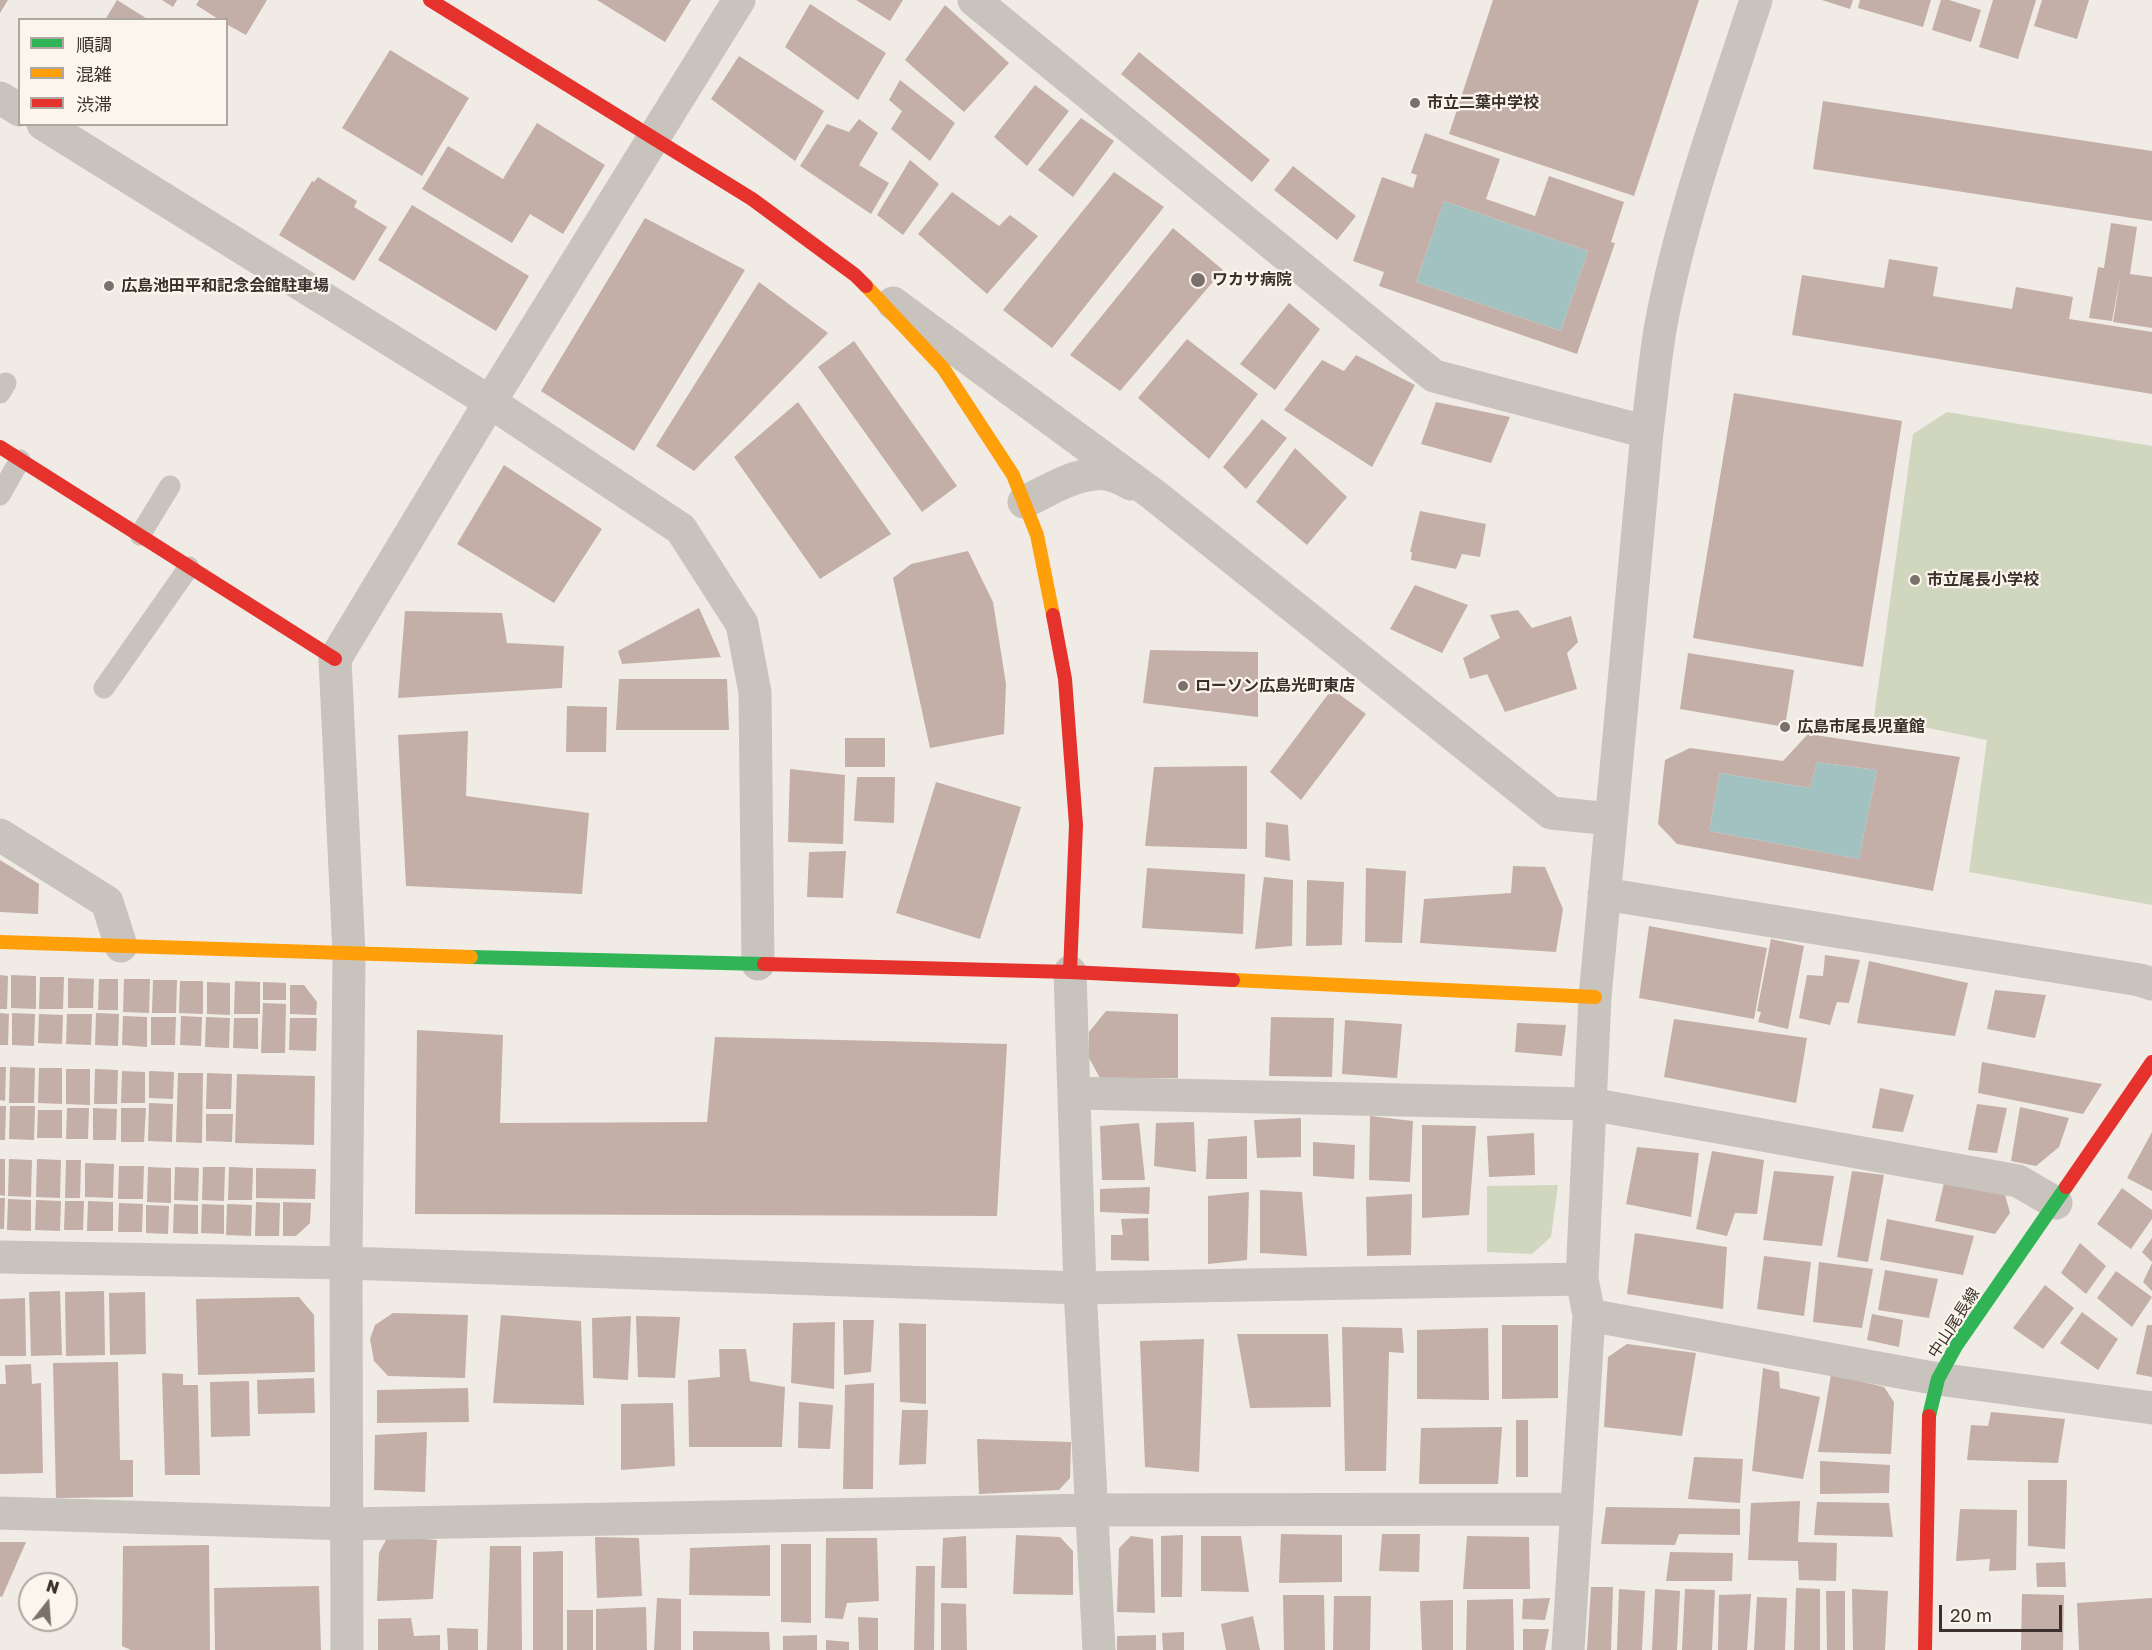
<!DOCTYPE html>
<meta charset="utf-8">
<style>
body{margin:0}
#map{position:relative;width:2152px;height:1650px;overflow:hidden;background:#f0ebe5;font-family:"Golos Text","Noto Sans JP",sans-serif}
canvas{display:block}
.legend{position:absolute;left:18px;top:18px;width:210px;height:108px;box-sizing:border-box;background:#fbf5ee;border:2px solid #aea6a0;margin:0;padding:8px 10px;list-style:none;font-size:18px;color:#3b302b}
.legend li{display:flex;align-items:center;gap:12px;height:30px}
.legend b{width:30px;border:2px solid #aea6a0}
.north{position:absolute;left:18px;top:1572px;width:60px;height:60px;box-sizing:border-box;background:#fbf5ee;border:2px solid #aea6a0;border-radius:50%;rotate:17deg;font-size:16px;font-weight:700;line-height:24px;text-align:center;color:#3b302b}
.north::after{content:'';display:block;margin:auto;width:21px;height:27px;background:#7a716c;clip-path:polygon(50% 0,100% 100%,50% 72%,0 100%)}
.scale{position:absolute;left:1939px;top:1605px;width:123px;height:27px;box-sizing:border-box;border:3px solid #3b302b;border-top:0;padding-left:8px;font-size:18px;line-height:21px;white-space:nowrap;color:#3b302b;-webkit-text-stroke:4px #fbf5ee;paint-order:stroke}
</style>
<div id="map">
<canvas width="2152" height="1650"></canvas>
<ul class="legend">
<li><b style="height:8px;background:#30b455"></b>順調</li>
<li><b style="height:8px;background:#ff9f0a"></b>混雑</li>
<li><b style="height:8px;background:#e5322d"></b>渋滞</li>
</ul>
<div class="north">N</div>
<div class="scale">20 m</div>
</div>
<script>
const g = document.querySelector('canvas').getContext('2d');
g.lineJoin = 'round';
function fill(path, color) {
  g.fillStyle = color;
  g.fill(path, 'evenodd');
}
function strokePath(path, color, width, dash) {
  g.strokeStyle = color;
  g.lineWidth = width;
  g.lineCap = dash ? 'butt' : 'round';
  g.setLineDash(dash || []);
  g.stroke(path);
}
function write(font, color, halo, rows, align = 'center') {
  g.font = font + ' "Golos Text","Noto Sans JP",sans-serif';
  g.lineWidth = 4.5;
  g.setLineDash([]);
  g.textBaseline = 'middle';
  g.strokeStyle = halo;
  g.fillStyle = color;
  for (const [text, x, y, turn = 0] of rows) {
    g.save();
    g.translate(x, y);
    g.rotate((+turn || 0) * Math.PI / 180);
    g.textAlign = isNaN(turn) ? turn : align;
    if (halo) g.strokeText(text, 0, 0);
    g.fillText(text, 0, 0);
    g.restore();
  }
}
const green = new Path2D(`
 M1947 412 2152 446V905L1969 872 1987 740 1874 717 1913 434Z
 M1558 1185 1551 1237 1532 1254 1487 1252V1186Z`);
const water = new Path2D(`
 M1444 201 1588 251 1561 331 1416 282Z
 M1817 762 1877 770 1859 859 1709 831 1720 773 1810 788Z`);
const building = new Path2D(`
 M0 0H8L0 13Z
 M117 0 149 20H105Z
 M162 0H177L173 7Z
 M199 0H267L246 35 226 24V20H220L196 5Z
 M597 0H691L665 42Z
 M856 0H903L890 21Z
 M1493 0H1699L1634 196 1449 134Z
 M1822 0H1853L1850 9Z
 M1860 0H1931L1923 27 1858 8Z
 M1941 0H1949L1981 10 1971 42 1932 30Z
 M1993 0H2036L2018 59 1979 47Z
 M2042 0H2089L2077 39 2034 26Z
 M810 4 886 53 858 100 785 47Z
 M945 5 1009 63 964 112 905 60Z
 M390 50 469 98 422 176 342 128Z
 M1139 52 1270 160 1252 182 1121 74Z
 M739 56 824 111 795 161 711 99Z
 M900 80 955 123 930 161 891 129 902 111 889 100Z
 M1035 85 1069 111 1027 166 994 137Z
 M1823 101 2152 151V221L1813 169Z
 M1081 118 1114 141 1073 197 1038 170Z
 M859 119 878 133 859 165 889 183 871 214 800 166 827 124 849 132Z
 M537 123 605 165 563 234 530 214 512 243 422 189 448 146 503 179Z
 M1425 133 1500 159 1486 199 1535 216 1549 176 1624 202 1611 242 1615 243 1577 354 1379 286 1384 272 1353 261 1382 177 1413 188 1417 175 1411 173ZM1444 201 1588 251 1561 331 1416 282Z
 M910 160 939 184 903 235 877 215Z
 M1293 166 1356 216 1337 240 1274 190Z
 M1114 172 1164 207 1052 348 1003 310Z
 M318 177 357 201 354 207 387 227 354 281 279 235 312 181 314 182Z
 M952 192 999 226 1010 215 1038 236 987 294 918 234Z
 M412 205 529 276 496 331 378 260Z
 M645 218 745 270 634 451 541 391Z
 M2111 223 2137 227 2130 274 2152 277V328L2113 322 2121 272 2112 321 2089 318 2098 267 2104 268Z
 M1173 228 1223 270 1120 391 1070 355Z
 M1889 259 1938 267 1933 296 2012 309 2016 287 2073 297 2069 319 2152 332V394L1792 335 1802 275 1884 288Z
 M759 282 828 333 694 471 656 446Z
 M1289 303 1320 329 1275 390 1240 364Z
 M1187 339 1258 394 1209 459 1138 398Z
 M854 341 957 486 922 512 818 367Z
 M1356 355 1415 385 1372 467 1284 410 1322 360 1344 371Z
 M1734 393 1902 421 1863 667 1693 638Z
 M798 402 891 534 820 579 734 457Z
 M1436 402 1510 417 1491 463 1421 444Z
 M1262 419 1287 438 1246 489 1223 467Z
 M1295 448 1347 497 1307 545 1256 502Z
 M504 465 602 529 554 603 457 544Z
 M1420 511 1486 524 1480 557 1462 554 1456 569 1411 560 1412 552H1410Z
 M968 551 993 602 1006 684 1004 734 930 748 893 578 911 564Z
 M1415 585 1468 605 1442 653 1390 629Z
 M699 608 721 657 622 664 618 651Z
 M1518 610 1532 628 1571 616 1578 642 1567 653 1577 689 1505 712 1487 674 1470 679 1463 658 1500 638 1490 615Z
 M405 611 502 613 507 643 564 646 562 688 398 698Z
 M1150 650 1258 652V717L1143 703Z
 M1688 653 1794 670 1785 727 1680 709Z
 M619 679H727L729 730H616Z
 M1332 689 1366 714 1301 800 1270 772Z
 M567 706 607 707 606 752H566Z
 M468 731 466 796 589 813 582 894 406 886 398 735Z
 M1808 734 1960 757 1933 891 1677 844 1658 824 1665 760 1690 748 1783 761ZM1817 762 1877 770 1859 859 1709 831 1720 773 1810 788Z
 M845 738H885V767H845Z
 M1247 766V849L1145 846 1154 767Z
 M790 769 845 775 843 844 788 842Z
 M857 777H895L894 823 854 821Z
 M936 782 1021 807 980 939 896 913Z
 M1266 822 1288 825 1290 861 1265 857Z
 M846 851 843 898 807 897 809 852Z
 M0 860 39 884 38 914 0 912Z
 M1513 866 1545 867 1563 909 1556 952 1420 943 1424 899 1511 893Z
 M1147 868 1245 874 1243 934 1142 928Z
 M1366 868 1406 871 1402 943 1365 942Z
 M1264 877 1293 880 1292 946 1255 949Z
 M1307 880 1344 882 1342 945 1306 946Z
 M1649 926 1767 948 1754 1019 1639 998Z
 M1771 939 1804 946 1788 1029 1758 1022 1761 1012 1757 1011Z
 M1825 955 1860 960 1849 1003 1837 1002 1830 1025 1799 1018 1807 975 1823 976Z
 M1869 961 1968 983 1955 1036 1857 1023Z
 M0 975 8 976 7 1009H0Z
 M11 975 36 976V1009L11 1008Z
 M40 977H64L63 1009H39Z
 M68 978 94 979 93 1008H68Z
 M99 979H118V1010H98Z
 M124 979H150L149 1013 123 1012Z
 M153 980H177L176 1013H152Z
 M180 981H203V1014L179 1013Z
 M235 981 260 982V1014H234Z
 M207 982 230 983V1015L207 1014Z
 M263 982 286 983V1000H263Z
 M290 985H304L317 1002 316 1015 290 1014Z
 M1995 990 2046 995 2035 1038 1987 1029Z
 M263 1003 286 1004 285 1053H261Z
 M1106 1011 1178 1014V1078H1100L1089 1058V1032Z
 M0 1013 9 1014 8 1045H0Z
 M12 1013 35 1014 34 1046 12 1045Z
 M96 1013 119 1014 118 1046 95 1045Z
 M39 1014 63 1015 62 1044 38 1043Z
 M67 1014H92L91 1045 66 1044Z
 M123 1016 147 1017V1047L122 1045Z
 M181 1016 202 1017 201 1046 180 1045Z
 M151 1017H176L175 1045H151Z
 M206 1017 230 1018 229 1048 205 1047Z
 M1271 1017 1334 1018 1332 1077 1269 1076Z
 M234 1018H258V1049L233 1048Z
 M290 1018H317L316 1051 289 1050Z
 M1674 1019 1807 1038 1796 1103 1664 1077Z
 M1345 1020 1402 1024 1397 1078 1342 1074Z
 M1517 1023 1566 1025 1562 1056 1515 1052Z
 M417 1030 503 1035 500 1123 707 1122 715 1037 1007 1044 997 1216 415 1214Z
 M1982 1062 2102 1084 2083 1114 1978 1093Z
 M0 1067H6L5 1101 0 1100Z
 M10 1067 35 1068 34 1103H9Z
 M39 1068H62V1104L38 1103Z
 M66 1069H90V1105L66 1104Z
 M95 1069 118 1070 117 1104H94Z
 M122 1071 145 1072V1103H121Z
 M149 1071 174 1072 173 1099 149 1098Z
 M178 1073H203L202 1143 176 1142Z
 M207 1073 232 1074 231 1109H206Z
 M237 1074 315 1076 314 1145 235 1143Z
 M1880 1088 1914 1095 1903 1132 1872 1128Z
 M149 1103 173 1104 172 1142 148 1141Z
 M1977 1104 2007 1108 1997 1153 1968 1150Z
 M0 1106H6L5 1140H0Z
 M10 1106H35L34 1140 9 1139Z
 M2020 1107 2069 1118 2059 1147 2036 1166 2011 1161Z
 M67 1108H89L88 1139H66Z
 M93 1108 117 1109 116 1140H93Z
 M121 1108H146L144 1142H121Z
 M38 1110H62V1138H37Z
 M206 1114H233L232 1142 206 1141Z
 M1370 1116 1413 1121 1410 1182 1369 1180Z
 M1301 1118V1157L1257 1158 1254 1120Z
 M1194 1122 1196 1172 1154 1166 1156 1123Z
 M1139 1123 1145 1180H1102L1100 1126Z
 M1422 1125 1476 1126 1469 1215 1422 1218Z
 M2152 1132V1191L2127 1178Z
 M1534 1133 1535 1175 1489 1177 1487 1136Z
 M1247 1136V1179H1206L1208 1139Z
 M1313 1142 1355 1145 1354 1179 1313 1176Z
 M1637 1147 1699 1153 1691 1217 1626 1204Z
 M1712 1151 1764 1160 1757 1214 1735 1213 1727 1236 1696 1229Z
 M0 1159H5V1196L0 1195Z
 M9 1159 32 1160 31 1197 8 1196Z
 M37 1159 61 1160 60 1198 36 1197Z
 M66 1160H81L80 1198H65Z
 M85 1163 114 1164 113 1198 85 1197Z
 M119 1166H144L143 1199H118Z
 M148 1167 171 1168V1203L147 1202Z
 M175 1167 199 1168 198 1201 174 1200Z
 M203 1167H225L224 1201 202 1200Z
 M229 1167 253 1168 252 1200H228Z
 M256 1168 316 1169 315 1199 256 1198Z
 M1774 1171 1834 1176 1822 1246 1763 1240Z
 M1852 1171 1884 1175 1868 1262 1837 1257Z
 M1944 1183 2004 1191 2010 1213 1995 1234 1935 1221Z
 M1150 1187 1149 1214 1100 1212V1189Z
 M2122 1188 2152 1210V1219L2131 1249 2097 1224Z
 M1260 1190 1302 1192 1307 1256 1260 1253Z
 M1249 1192 1247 1260 1208 1264V1196Z
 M1412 1194 1411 1255 1367 1256 1366 1197Z
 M0 1198H5L4 1229H0Z
 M8 1199 31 1200V1231L7 1230Z
 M36 1200 61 1201 60 1231 35 1230Z
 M65 1201H84L83 1230H64Z
 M88 1201 113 1202V1231H87Z
 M256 1202 280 1203 279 1236H255Z
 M283 1202 311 1203 310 1223 296 1236H283Z
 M119 1203 143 1204 142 1232H118Z
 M174 1204 198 1205V1234L173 1233Z
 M202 1204 224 1205V1234L201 1233Z
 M227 1204 252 1205 251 1236 226 1235Z
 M146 1205 169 1206 168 1234 146 1233Z
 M1148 1218 1149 1261 1111 1260V1235H1123L1121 1219Z
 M1887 1219 1974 1236 1963 1275 1880 1260Z
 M1635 1233 1727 1247 1723 1309 1627 1294Z
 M2152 1238V1262L2142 1252Z
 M2080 1243 2106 1266 2086 1294 2061 1273Z
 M1764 1256 1811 1262 1804 1316 1757 1309Z
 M1819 1262 1873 1269 1862 1328 1813 1322Z
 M2152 1263V1291L2143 1282Z
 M1885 1270 1938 1279 1929 1318 1878 1310Z
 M2116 1271 2152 1297 2132 1327 2097 1298Z
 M2045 1285 2074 1308 2043 1349 2013 1328Z
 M60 1291 62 1355 31 1356 29 1292Z
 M104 1291 105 1355 66 1356 65 1292Z
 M145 1292 146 1354 110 1355 109 1293Z
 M299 1297 314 1315 315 1372 198 1375 196 1299Z
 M25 1298 26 1356H0V1299Z
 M2082 1312 2118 1339 2098 1370 2060 1343Z
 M393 1313 468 1315 465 1378 388 1376 374 1361 370 1339 375 1325Z
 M1872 1314 1903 1320 1899 1347 1867 1340Z
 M501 1315 581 1321 584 1405 493 1403Z
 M631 1316 628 1380 593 1378 592 1318Z
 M636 1316 680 1317 675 1378 638 1377Z
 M843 1320H874L871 1372 844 1375Z
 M835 1322 834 1389 791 1383 793 1323Z
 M899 1323 926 1324V1404L900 1402Z
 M1502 1325H1558V1398L1502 1399Z
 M2147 1325H2152V1377L2136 1374Z
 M1342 1327 1402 1328 1404 1353 1389 1352 1386 1471H1345Z
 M1488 1328 1489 1400 1417 1399V1330Z
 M1237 1334H1328L1331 1407 1250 1408Z
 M1204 1339 1199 1472 1145 1467 1140 1341Z
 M1627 1344 1696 1353 1682 1436 1604 1427 1608 1357Z
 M719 1349H746L750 1381 785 1387 782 1447H689L688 1380 720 1377Z
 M118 1362 120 1460H133V1497L56 1498 53 1363Z
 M31 1364 32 1384 41 1383 43 1473 0 1474V1384H6L5 1365Z
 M1763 1368 1779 1372 1780 1388 1820 1397 1803 1479 1752 1471Z
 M162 1373 183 1374V1385H198L200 1475H165Z
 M1831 1374 1884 1387 1894 1402 1891 1454 1818 1452Z
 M314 1378 315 1413 258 1414 257 1380Z
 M249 1381 250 1436 211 1437 210 1382Z
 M874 1383 873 1489H843L845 1385Z
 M468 1388 469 1422 377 1423V1390Z
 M799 1402 833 1405 830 1449 798 1448Z
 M673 1403 675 1466 621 1470V1404Z
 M902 1410H928L926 1464 899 1465Z
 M1991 1412 2065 1419 2058 1463 1967 1460 1971 1425 1988 1426Z
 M1516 1420H1528V1477H1516Z
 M1502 1427 1498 1484H1419L1421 1428Z
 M427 1432 425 1492 374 1490 375 1435Z
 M977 1439 1071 1442 1070 1478 1059 1490 979 1494Z
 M1694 1457 1743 1459 1740 1503 1688 1499Z
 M1820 1461 1890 1465 1889 1493 1820 1494Z
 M2028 1480H2067L2065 1549 2028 1546Z
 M1800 1501 1798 1542 1837 1543 1836 1581 1799 1580 1798 1561 1748 1560 1751 1503Z
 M1817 1502 1889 1503 1893 1537 1814 1535Z
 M1606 1507 1740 1509V1535L1679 1534 1675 1545 1601 1544Z
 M1960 1509 2017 1510 2016 1570 1989 1571 1990 1559 1956 1561Z
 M1281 1534 1342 1535V1582L1279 1583Z
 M1382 1534H1420L1419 1572 1379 1571Z
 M1016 1535 1060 1537 1073 1551V1595L1013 1594Z
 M1183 1535 1182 1597H1161V1536Z
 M388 1536 437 1540 433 1599 377 1601 379 1553Z
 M966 1536 967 1588H941L943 1538Z
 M1131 1536 1153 1539 1155 1613 1117 1612 1119 1548Z
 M1201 1536H1241L1249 1592 1201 1591Z
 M1467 1536 1529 1537 1530 1589H1463Z
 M595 1537 639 1538 642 1596 597 1598Z
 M826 1538H877L879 1601 847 1603 843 1619 825 1618Z
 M0 1542H26L2 1597 0 1596Z
 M781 1544H811V1623L781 1622Z
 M209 1545 210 1650H131L122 1646 123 1546Z
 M770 1545V1596L689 1595 690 1548Z
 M490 1546H521L522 1650H487Z
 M563 1551V1650H533V1552Z
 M1670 1552 1733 1553 1732 1581H1666Z
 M2065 1562 2066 1587H2037L2036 1563Z
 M916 1566H935L934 1650H914Z
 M319 1586 321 1650H215L214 1588Z
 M1591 1587H1613L1611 1650H1587Z
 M1796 1588 1820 1589V1650H1794Z
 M1619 1589 1645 1591 1642 1650H1617Z
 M1655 1589 1680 1591 1677 1650H1652Z
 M1685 1589 1715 1590 1712 1650H1682Z
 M1852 1589 1888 1591 1885 1650H1853Z
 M1826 1591H1845V1650H1827Z
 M1751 1594 1747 1650H1718L1719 1595Z
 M2022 1594 2064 1595 2063 1650H2021Z
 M1283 1595H1324L1325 1650H1284Z
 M1334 1596H1371L1370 1650H1333Z
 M1757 1597 1787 1598 1785 1650H1754Z
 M657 1598 681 1599V1650H654Z
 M1550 1598 1545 1620 1522 1619 1523 1599Z
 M2152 1598V1650H2079L2077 1603Z
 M1513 1599 1514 1650H1466L1467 1600Z
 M1453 1600V1650H1422L1420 1601Z
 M941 1603 966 1604 967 1650H941Z
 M646 1607 647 1650H596V1609Z
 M567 1610H593V1650H567Z
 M1253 1616 1260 1650H1226L1221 1624Z
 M858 1617 878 1618V1650H859Z
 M411 1618 414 1636 440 1635V1650H378V1619Z
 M447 1628 478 1629V1650H448Z
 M1523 1629H1549L1545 1650H1523Z
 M693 1631 769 1632 770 1650H693Z
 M1184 1632V1650H1163L1162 1633Z
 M817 1635V1650H783V1636Z
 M1156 1635V1650H1117V1636Z
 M826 1640 849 1642V1650H826Z`);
const lane = new Path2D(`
 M0 393 6 383
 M0 495 20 460
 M140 535 170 486
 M104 688 189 567`);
const street = new Path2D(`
 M974 0 1434 376 1647 432
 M1756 0C1722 105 1683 210 1662 319 1655 356 1652 394 1647 432L1595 997 1582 1279 1589 1315 1938 1379 2152 1408
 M0 98 20 110
 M43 124 490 402 681 529 742 624 755 692 758 964
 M893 303 1154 495 1551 813 1611 819
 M1024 502C1046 492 1070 476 1095 474 1107 472 1120 478 1131 484
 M0 835 107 902 121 946
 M1604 894 2140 980 2152 984
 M1070 972 1080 1288 1099 1650
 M1074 1093 1590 1104 2018 1181 2056 1203
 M0 1257 346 1263 1080 1288 1582 1279
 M0 1513 348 1524 1091 1510 1577 1509
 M347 1650 346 1263 349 954 335 659 490 402 739 0
 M1568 1650 1589 1315`);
const fast = new Path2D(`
 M471 957 764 964
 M1929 1416 1938 1379 1956 1346 2066 1187`);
const slow = new Path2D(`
 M866 286 943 368 1013 475 1037 535 1053 615
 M0 942 471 957
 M1233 980 1595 997`);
const jam = new Path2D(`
 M430 0 752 199 855 275 866 286
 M0 447 335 659
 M1053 615 1065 679 1076 825 1070 972
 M764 964 1070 972 1233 980
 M2066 1187 2152 1062
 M1925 1650 1929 1416`);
const markers = [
 [1415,103,6,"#7a716c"],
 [1198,280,8,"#7a716c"],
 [109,286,6,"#7a716c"],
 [1915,580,6,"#7a716c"],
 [1183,686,6,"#7a716c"],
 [1785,727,6,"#7a716c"]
];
const poiNames = [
 ["市立二葉中学校",1427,103],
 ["ワカサ病院",1212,280],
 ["広島池田平和記念会館駐車場",121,286],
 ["市立尾長小学校",1927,580],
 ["ローソン広島光町東店",1195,686],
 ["広島市尾長児童館",1797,727]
];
const streetNames = [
 ["中山尾長線",1954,1323,-57]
];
fill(green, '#d1d6bf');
fill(water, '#a1c2c1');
fill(building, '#c3afa7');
strokePath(lane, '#c9c3be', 21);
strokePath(street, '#c9c3be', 33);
strokePath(fast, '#30b455', 14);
strokePath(slow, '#ff9f0a', 14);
strokePath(jam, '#e5322d', 14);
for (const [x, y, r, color] of markers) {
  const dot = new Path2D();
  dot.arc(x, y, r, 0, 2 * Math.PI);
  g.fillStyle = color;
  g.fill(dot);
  strokePath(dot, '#fbf5ee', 2);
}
write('bold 16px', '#3b302b', '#fbf5ee', poiNames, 'left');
write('16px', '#3b302b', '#fbf5ee', streetNames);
</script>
